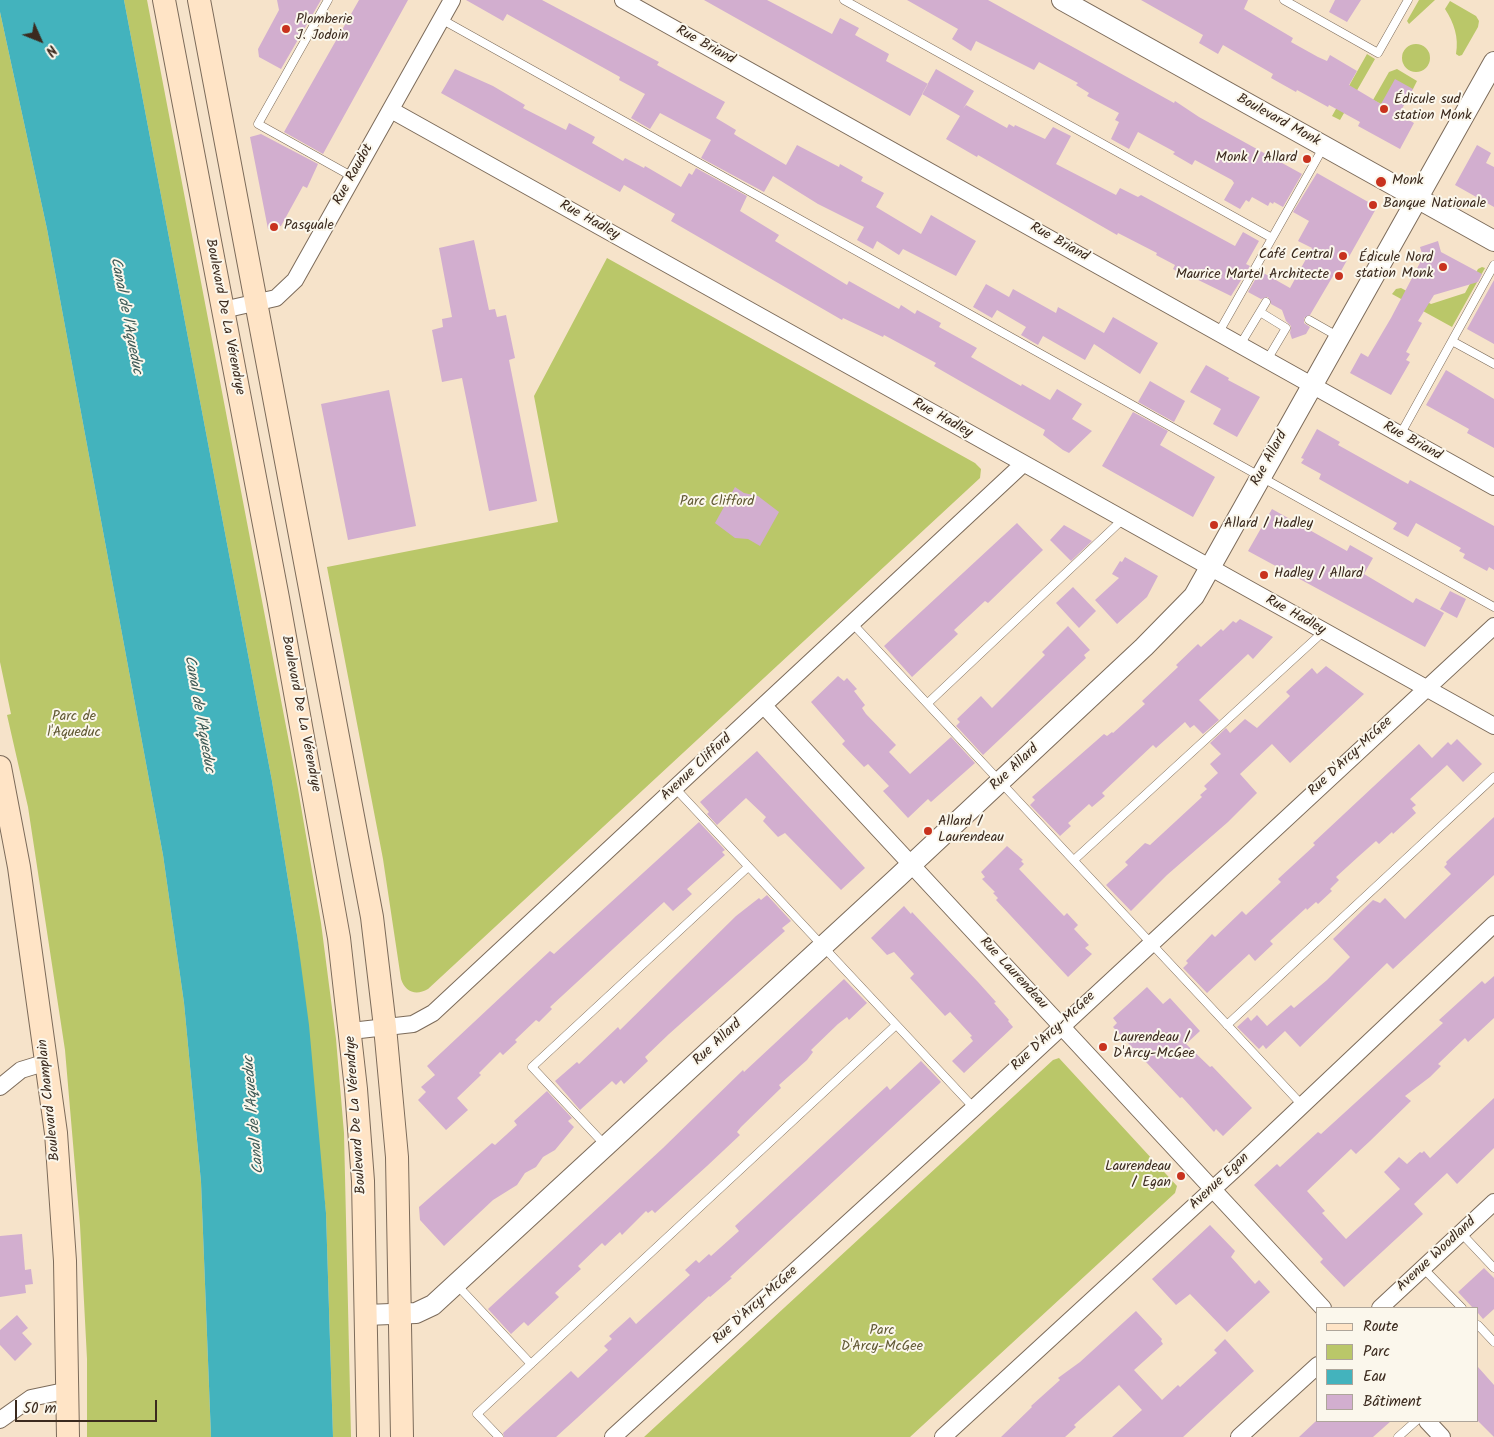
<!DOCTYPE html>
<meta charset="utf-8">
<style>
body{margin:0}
#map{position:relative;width:1494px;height:1437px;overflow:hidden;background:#f6e3ca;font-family:Kalam,sans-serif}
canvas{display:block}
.legend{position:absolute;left:1316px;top:1307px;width:162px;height:115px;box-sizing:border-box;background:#fbf7ec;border:1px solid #aea59a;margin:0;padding:6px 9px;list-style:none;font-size:15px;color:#3b2a1e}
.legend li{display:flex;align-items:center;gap:10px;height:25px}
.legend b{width:25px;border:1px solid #aea59a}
.north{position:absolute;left:15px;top:15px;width:50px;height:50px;-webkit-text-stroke:4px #fbf7ec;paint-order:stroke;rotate:134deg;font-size:14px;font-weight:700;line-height:20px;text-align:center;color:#3b2a1e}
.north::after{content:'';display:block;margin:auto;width:18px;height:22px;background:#3b2a1e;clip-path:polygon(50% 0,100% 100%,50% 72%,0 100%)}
.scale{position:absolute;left:15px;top:1400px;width:142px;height:22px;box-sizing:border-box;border:2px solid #3b2a1e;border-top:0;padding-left:6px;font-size:15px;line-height:18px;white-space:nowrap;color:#3b2a1e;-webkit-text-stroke:4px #fbf7ec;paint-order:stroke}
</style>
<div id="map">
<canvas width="1494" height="1437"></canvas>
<ul class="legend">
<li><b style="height:6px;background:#ffe4c6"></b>Route</li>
<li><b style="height:14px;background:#bac769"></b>Parc</li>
<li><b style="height:14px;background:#43b3bd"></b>Eau</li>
<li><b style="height:14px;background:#d2aecf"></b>Bâtiment</li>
</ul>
<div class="north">N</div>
<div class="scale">50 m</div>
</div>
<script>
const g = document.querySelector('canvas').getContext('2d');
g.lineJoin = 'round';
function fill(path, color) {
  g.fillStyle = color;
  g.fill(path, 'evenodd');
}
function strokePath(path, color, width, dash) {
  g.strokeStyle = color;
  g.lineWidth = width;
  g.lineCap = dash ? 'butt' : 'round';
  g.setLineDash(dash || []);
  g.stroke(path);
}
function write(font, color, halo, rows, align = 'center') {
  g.font = font + ' Kalam,sans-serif';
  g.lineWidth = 4;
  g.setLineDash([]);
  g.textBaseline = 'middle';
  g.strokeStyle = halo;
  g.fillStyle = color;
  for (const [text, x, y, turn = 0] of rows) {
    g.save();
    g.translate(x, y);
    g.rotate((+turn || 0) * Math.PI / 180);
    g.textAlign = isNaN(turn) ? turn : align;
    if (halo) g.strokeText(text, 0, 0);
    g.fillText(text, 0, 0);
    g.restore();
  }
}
const green = new Path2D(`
 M124 0H147L298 789 321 923 336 1039 344 1133 351 1437H333L326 1213 297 935 272 781Z
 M1419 0H1435L1409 24 1407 21Z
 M1450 1 1476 16 1479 21 1478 27 1462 55 1459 56 1456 54C1459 37 1454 23 1445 9Z
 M0 12 47 229 163 855 184 1003 201 1182 211 1437H87V1359L80 1225 65 1050 28 807 7 715 11 714 0 662Z
 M1402 58a14 14 0 1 1 28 0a14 14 0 1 1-28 0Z
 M1367 54 1375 59 1340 120 1332 116Z
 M1397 69 1417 81 1413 89 1381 104 1373 100 1389 72Z
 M607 258 975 463 981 469 980 478 428 989C416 996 405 992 401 979L383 859 327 567 558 522 534 396Z
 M1482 267 1485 268 1452 327 1392 294 1396 289 1401 288 1431 304 1465 293 1478 269Z
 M1059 1058 1177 1186 1175 1193 910 1437H644L1053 1060Z`);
const water = new Path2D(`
 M0 0H124L272 781 297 935 309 1025 326 1213 333 1437H211L201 1182 184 1003 163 855 47 229 0 12Z`);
const building = new Path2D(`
 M277 0H321L281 69 259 57 258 49 279 10Z
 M359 0H408L323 154 284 132Z
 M466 0H542L659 62 657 65 725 102 716 118 736 130 734 134 737 136 786 165 797 145 839 167 840 164 863 177 861 181 884 193 876 207 921 234 931 215 976 241 956 276 903 249 899 255 877 241 873 249 857 240 864 227 818 204 773 176 764 192 701 158 711 140 660 113 650 129 631 118 645 94 619 80 620 77 507 14 503 21Z
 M704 0H767L832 34 840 18 859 28 855 35 889 54 886 61 928 84 910 116Z
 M907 0H988L1174 103 1175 101 1199 117 1302 174 1283 207 1274 202 1273 204 1270 202 1268 206 1252 197 1249 202 1246 200 1240 209 1224 200 1234 183 1232 180 1195 160 1192 165 1173 154 1175 152 1138 132 1129 149 1111 139 1119 122 1115 120 1119 113 1087 96 1089 93 1076 85 1078 83 1039 62 1034 70 976 41 971 51 952 39 958 29Z
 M1141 0H1248L1244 9 1293 38 1291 42 1318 57 1327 61 1330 55 1357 71 1349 85 1381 104 1395 79 1413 89 1399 114 1414 123 1400 149 1358 126 1360 122 1329 105 1328 107 1297 90 1296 92 1271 78 1273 74 1223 45 1218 54 1199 43 1203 35Z
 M1335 0H1361L1347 22 1329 12Z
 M455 69 493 86 525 105 523 108 566 130 569 123 595 137 592 143 623 161 625 158 644 168 645 166 681 187 689 173 692 175 696 168 747 196 740 211 779 235 775 241 847 285 849 281 899 309 901 305 915 314 917 310 941 323 939 327 977 348 971 357 1021 386 1022 384 1050 400 1057 389 1082 404 1072 419 1092 431 1069 453 1063 450 1043 435 1045 430 934 366 936 363 884 335 883 337 843 318 842 320 671 221 675 214 624 185 620 192 441 93Z
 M936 69 974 91 963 109 966 105 1007 128 1009 124 1014 127 1015 125 1045 139 1053 127 1071 136 1056 164 1116 195 1120 188 1138 197 1141 195 1235 246 1243 232 1259 241 1246 264 1250 266 1231 296 1186 274 1185 276 1173 269 1175 265 1156 255 1157 253 1118 233 1117 235 978 155 977 157 946 139 960 116 922 94Z
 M261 134 318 164 307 188 303 186 281 226 268 229 250 137Z
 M1477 145 1491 153 1486 163 1494 167V207L1455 185Z
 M1317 173 1377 207 1337 278 1333 276 1310 315 1304 318V323L1310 327 1306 334 1292 339 1290 333 1291 326 1286 321 1282 310 1271 304 1268 297 1261 299 1248 292 1260 271 1290 288 1312 248 1298 241 1309 221 1293 212Z
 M474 240 489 310 495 309 497 317 506 315 515 358 509 360 537 501 489 511 462 378 442 382 432 330 443 327 442 319 452 317 439 248Z
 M1438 241 1441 252 1482 274 1478 282 1434 295 1418 321 1422 323 1406 352 1410 354 1406 360 1410 362 1391 395 1350 373 1361 353 1368 357 1391 318 1423 257 1420 247Z
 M1494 280V344L1467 329Z
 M986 284 1009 297 1013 289 1056 313 1058 307 1104 333 1113 317 1158 343 1140 374 1094 344 1085 360 1043 336 1038 345 1021 335 1026 327 997 310 992 318 973 307Z
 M1206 365 1229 378 1228 380 1260 397 1237 437 1213 424 1221 409 1190 392Z
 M1446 370 1494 399V448L1467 433 1469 429 1426 405Z
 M1150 381 1185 401 1174 422 1138 402Z
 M389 390 416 526 348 540 321 404Z
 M1133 412 1168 431 1160 445 1215 477 1193 517 1102 466Z
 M1317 429 1340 442 1338 445 1408 484 1410 480 1494 526V570L1489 567 1487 571 1463 558 1465 554 1459 551 1461 548 1416 523 1408 537 1393 529 1397 523 1319 479 1321 474 1301 463 1304 459 1301 458Z
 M735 487 744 493 758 496 779 512 760 546 748 539 735 538 715 523Z
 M1272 509 1347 551 1350 545 1373 558 1364 574 1413 603 1416 598 1444 613 1425 647 1248 551Z
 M1017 523 1043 550 988 603 985 601 954 630 958 634 912 677 884 646Z
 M1064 525 1092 541 1071 561 1050 540Z
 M1125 557 1158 576 1147 597 1117 624 1095 600 1119 578 1112 574 1120 561 1122 562Z
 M1073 587 1096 611 1079 628 1056 603Z
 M1450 591 1466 599 1457 618 1440 609Z
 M1240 619 1273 637 1253 659 1248 654 1199 700 1219 720 1203 734 1194 725 1190 728 1185 722 1156 748 1153 745 1102 793 1105 796 1092 807 1089 804 1068 823 1071 826 1060 836 1030 805 1035 800 1032 797 1104 734 1107 736 1112 732 1113 733 1145 704 1142 701 1178 667 1176 665 1198 644 1201 647 1221 629 1223 631 1233 621 1236 623Z
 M1068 626 1090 650 1084 655 1086 658 983 755 959 729 956 726 960 722 957 719 981 696 992 708 1045 655 1042 652Z
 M1326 666 1364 694 1290 763 1272 744 1240 774 1257 793 1228 822 1167 875 1131 911 1106 885 1128 865 1125 862 1145 843 1150 845 1202 797 1200 795 1207 789 1204 786 1218 773 1210 764 1221 754 1210 743 1226 728 1230 733 1245 719 1257 728 1290 696 1286 692 1312 668 1317 674Z
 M838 676 844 681 847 678 857 689 854 691 865 705 862 708 866 714 896 745 889 752 910 774 951 737 975 763 931 802 928 799 908 818 883 791 889 786 868 764 864 767 842 744 845 741 811 702Z
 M1457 739 1482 764 1463 782 1447 765 1410 799 1416 805 1412 808 1416 813 1393 834 1392 832 1379 844 1376 841 1358 857 1336 877 1339 880 1330 889 1332 891 1318 904 1316 902 1307 910 1306 908 1270 941 1273 944 1255 961 1249 954 1207 993 1183 968 1188 963 1186 961 1212 934 1215 937 1242 911 1246 915 1281 882 1278 879 1315 845 1313 843 1419 744 1432 758 1448 742 1451 745Z
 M757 751 865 868 841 890 785 833 778 837 763 821 766 817 746 798 717 825 707 814 709 812 700 802Z
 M1494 817V875L1393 969 1387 963 1300 1047 1285 1031 1266 1049 1263 1045 1259 1049 1237 1027 1248 1017 1251 1021 1257 1015 1267 1026 1291 1005 1294 1008 1327 980 1350 957 1333 939 1373 900 1380 903 1385 898 1405 919 1451 874 1444 867 1447 864 1446 862Z
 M699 822 725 850 722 852 725 855 687 889 692 894 673 911 664 902 550 1007 552 1009 539 1022 536 1020 515 1040 517 1042 503 1055 500 1052 479 1073 481 1075 457 1098 468 1110 446 1130 418 1100 426 1092 421 1087 435 1075 427 1066 550 951 554 954Z
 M1007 846 1023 860 1021 861 1024 864 1019 869 1064 916 1067 913 1078 925 1074 929 1089 945 1085 948 1092 954 1068 977 996 900 998 898 993 893 995 892 982 879 985 877 981 872Z
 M767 895 791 921 782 928 785 931 669 1034 645 1057 648 1061 624 1084 621 1080 616 1085 612 1081 580 1110 555 1081 577 1062 579 1064 618 1027 620 1030 736 916 759 898 761 900Z
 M904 906 911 914 912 912 978 982 996 1002 994 1003 1009 1020 1008 1021 1013 1027 964 1073 952 1061 973 1041 970 1037 972 1036 950 1012 945 1016 932 1002 910 978 914 974 894 952 887 955 871 938Z
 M1494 976V1018L1468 1042 1465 1038 1438 1064 1441 1066 1430 1077 1405 1096 1411 1101 1370 1141 1356 1154 1351 1149 1307 1191 1325 1211 1322 1213 1346 1239 1400 1189 1384 1172 1399 1157 1407 1164 1420 1152 1422 1153 1424 1151 1430 1158 1494 1098V1148L1457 1184 1447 1173 1414 1204 1423 1214 1344 1287 1320 1262 1323 1259 1254 1185 1277 1164 1280 1167 1318 1132 1321 1134 1443 1023 1439 1020 1482 981 1485 984Z
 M844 979 867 1003 849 1020 847 1017 838 1024 811 1050 813 1052 807 1060 779 1085 781 1088 741 1127 737 1132 740 1135 707 1166 655 1213 652 1210 648 1213 646 1211 622 1235 620 1232 605 1246 602 1243 578 1266 581 1269 555 1293 559 1297 528 1326 524 1322 511 1334 488 1309 663 1148 743 1070 744 1072Z
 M1147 987 1163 1004 1170 998 1200 1031 1186 1044 1210 1067 1212 1066 1252 1108 1223 1136 1216 1129 1214 1132 1182 1097 1180 1098 1113 1027 1117 1023 1113 1018Z
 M921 1061 941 1082 730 1277 732 1278 710 1297 709 1296 577 1418 556 1437H504L503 1433 571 1371 578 1378 608 1350 604 1346 612 1339 609 1336 630 1317 636 1324 690 1275 685 1270 696 1260 699 1263 709 1254 711 1256 739 1231 735 1226 887 1086 890 1090Z
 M547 1091 572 1118 568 1121 574 1127 555 1150 543 1157 536 1167 525 1173 517 1185 493 1200 444 1246 420 1220 419 1207 492 1143 495 1145 517 1125 514 1121Z
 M1210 1225 1235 1251 1231 1257 1255 1284 1259 1280 1270 1292 1227 1332 1190 1294 1176 1305 1152 1279Z
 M22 1234 25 1270 31 1269 33 1284 25 1285 26 1293 0 1297V1236Z
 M1484 1268 1494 1278V1309L1483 1319 1478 1313V1308H1473L1458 1292Z
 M1136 1311 1162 1339 1161 1341 1163 1344 1134 1370 1162 1400 1178 1385 1180 1387 1217 1353 1214 1350 1225 1339 1254 1371 1183 1437H1112L1142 1410 1119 1385 1074 1425 1076 1427 1065 1437H1001L1032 1407 1031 1406 1060 1380 1058 1378 1080 1362Z
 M17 1315 28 1328 22 1333 32 1344 15 1361 0 1345V1330Z
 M1478 1367 1494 1385V1437L1478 1421Z
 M1316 1421H1391L1373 1437H1299Z`);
const service = new Path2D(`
 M328 0 258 124 353 177
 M844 0 1272 238
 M1284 0 1378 53 1408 0
 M441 19 1494 607
 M1260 312 1286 328 1267 360
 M1309 320 1339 337
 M1219 332 1323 148
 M1452 341 1494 364
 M1240 345 1266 302
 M1400 435 1494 265
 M852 623 1302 1105
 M928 703 1122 520
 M675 788 974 1108
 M1074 860 1323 632
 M1227 1025 1494 777
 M605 1145 532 1067 748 867
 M1461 1233 1494 1268
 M1423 1268 1462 1308
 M457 1285 531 1364
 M1478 1325 1494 1342
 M499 1437 477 1414 896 1025
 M1398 1437 1416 1421`);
const minor = new Path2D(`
 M623 0 1494 487
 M391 110 1494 726
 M223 310 276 298 295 280 452 0
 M764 706 1323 1308
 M351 1031 413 1024 433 1013 1023 464
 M0 1087 21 1070 47 1062
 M1380 1308 1494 1202
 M0 1420 31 1398 69 1390
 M1427 1421 1442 1437
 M613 1437 974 1108 1494 626
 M943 1437 1237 1167 1494 924
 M1239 1437 1318 1365`);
const tertiary = new Path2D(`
 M1062 0 1494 241
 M366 1315 416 1313 433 1305 897 878 1144 647 1194 596 1494 62`);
const secondary = new Path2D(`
 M164 0 278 598 339 938 356 1089 363 1181 368 1437
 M199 0 372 917 385 1027 397 1157 402 1437
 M0 767 19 867 56 1133 65 1261 68 1437`);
const markers = [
 [286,29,5,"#c8321e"],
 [1384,109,5,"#c8321e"],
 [1307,159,5,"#c8321e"],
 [1381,182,6,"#c8321e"],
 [1373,205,5,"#c8321e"],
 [274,227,5,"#c8321e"],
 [1343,256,5,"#c8321e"],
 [1443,267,5,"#c8321e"],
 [1339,276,5,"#c8321e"],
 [1214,525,5,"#c8321e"],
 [1264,575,5,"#c8321e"],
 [928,831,5,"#c8321e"],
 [1103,1047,5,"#c8321e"],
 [1181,1176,5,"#c8321e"]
];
const poiNames = [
 ["Plomberie",296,21],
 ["J. Jodoin",296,37],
 ["Édicule sud",1394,101],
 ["station Monk",1394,117],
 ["Monk / Allard",1297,159,"right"],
 ["Monk",1392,182],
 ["Banque Nationale",1383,205],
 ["Pasquale",284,227],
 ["Café Central",1333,256,"right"],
 ["Édicule Nord",1433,259,"right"],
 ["station Monk",1433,275,"right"],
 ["Maurice Martel Architecte",1329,276,"right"],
 ["Allard / Hadley",1224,525],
 ["Hadley / Allard",1274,575],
 ["Allard /",938,823],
 ["Laurendeau",938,839],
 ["Laurendeau /",1113,1039],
 ["D'Arcy-McGee",1113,1055],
 ["Laurendeau",1171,1168,"right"],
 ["/ Egan",1171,1184,"right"]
];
const streetNames = [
 ["Rue Briand",705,46,29],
 ["Boulevard Monk",1278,121,29],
 ["Rue Raudot",354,175,-61],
 ["Rue Hadley",589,221,29],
 ["Rue Briand",1059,243,29],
 ["Boulevard De La Vérendrye",224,317,79],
 ["Rue Hadley",942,419,29],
 ["Rue Briand",1412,442,29],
 ["Rue Allard",1270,459,-61],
 ["Rue Hadley",1295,616,29],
 ["Boulevard De La Vérendrye",300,714,79],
 ["Rue D'Arcy-McGee",1351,757,-43],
 ["Avenue Clifford",697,768,-43],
 ["Rue Allard",1015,768,-43],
 ["Rue Laurendeau",1013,974,47],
 ["Rue D'Arcy-McGee",1054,1032,-43],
 ["Rue Allard",718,1043,-43],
 ["Boulevard Champlain",50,1100,-96],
 ["Boulevard De La Vérendrye",357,1115,-94],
 ["Avenue Egan",1220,1182,-43],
 ["Avenue Woodland",1437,1255,-43],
 ["Rue D'Arcy-McGee",756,1306,-42]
];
const parkNames = [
 ["Parc Clifford",717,503],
 ["Parc de",74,718],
 ["l'Aqueduc",74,734],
 ["Parc",882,1332],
 ["D'Arcy-McGee",882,1348]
];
const waterNames = [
 ["Canal de l'Aqueduc",125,316,79],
 ["Canal de l'Aqueduc",198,714,80],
 ["Canal de l'Aqueduc",255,1115,-95]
];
fill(green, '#bac769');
fill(water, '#43b3bd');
fill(building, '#d2aecf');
strokePath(service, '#7c6b5a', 9);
strokePath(minor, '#7c6b5a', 18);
strokePath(tertiary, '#7c6b5a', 22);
strokePath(secondary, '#7c6b5a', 24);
strokePath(service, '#fff', 8);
strokePath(minor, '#fff', 16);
strokePath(tertiary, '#fff', 20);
strokePath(secondary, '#ffe4c6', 22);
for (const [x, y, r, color] of markers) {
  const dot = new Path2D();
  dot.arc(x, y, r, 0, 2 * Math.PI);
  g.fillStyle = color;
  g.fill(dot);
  strokePath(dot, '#fbf7ec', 2);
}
write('14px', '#3b2a1e', '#fbf7ec', poiNames, 'left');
write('14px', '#3b2a1e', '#fbf7ec', streetNames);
write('14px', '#615934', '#fbf7ec', parkNames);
write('italic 15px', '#3e5a56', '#fbf7ec', waterNames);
</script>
